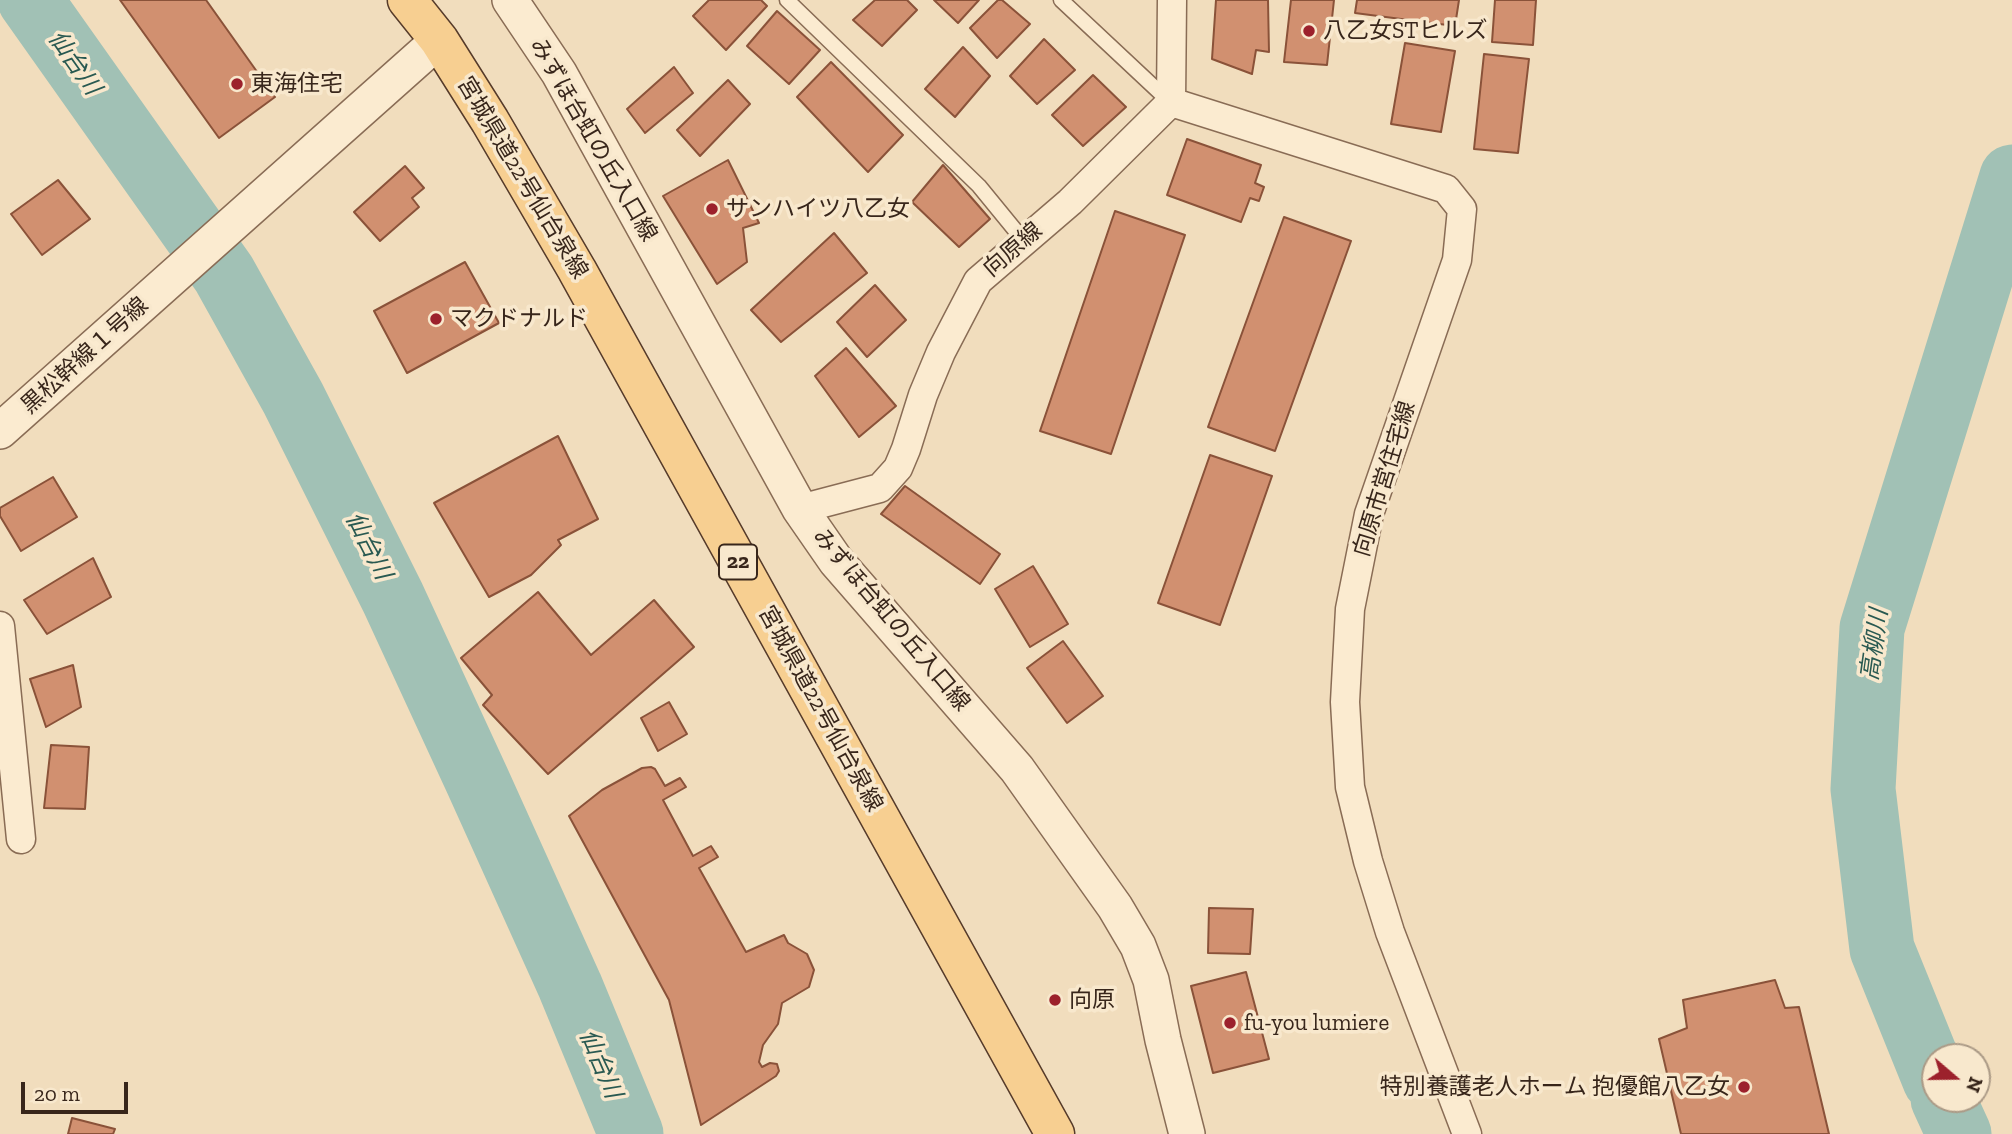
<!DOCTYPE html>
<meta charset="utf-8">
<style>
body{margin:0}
#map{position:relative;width:2012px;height:1134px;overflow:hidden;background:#f1ddbd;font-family:"Zilla Slab",serif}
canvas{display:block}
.north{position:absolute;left:1921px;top:1043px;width:70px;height:70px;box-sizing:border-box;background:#f8e8cd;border:2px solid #ab9a86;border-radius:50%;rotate:110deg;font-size:19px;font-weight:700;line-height:28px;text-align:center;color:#38261b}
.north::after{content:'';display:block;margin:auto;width:24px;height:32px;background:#9c212c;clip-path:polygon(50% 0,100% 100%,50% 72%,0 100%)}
.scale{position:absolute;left:21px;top:1082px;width:107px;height:32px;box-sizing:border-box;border:4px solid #38261b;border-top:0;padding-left:9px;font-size:21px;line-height:24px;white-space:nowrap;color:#38261b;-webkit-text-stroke:5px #f8e8cd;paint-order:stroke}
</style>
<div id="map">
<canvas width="2012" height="1134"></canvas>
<div class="north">N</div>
<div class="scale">20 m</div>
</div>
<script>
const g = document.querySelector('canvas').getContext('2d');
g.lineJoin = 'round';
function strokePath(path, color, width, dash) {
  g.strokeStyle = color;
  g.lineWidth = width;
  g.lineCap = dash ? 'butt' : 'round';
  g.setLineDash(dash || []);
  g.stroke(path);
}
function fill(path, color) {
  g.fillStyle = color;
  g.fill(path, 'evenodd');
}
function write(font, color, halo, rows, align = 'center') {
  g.font = font + ' "Zilla Slab","Noto Sans JP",serif';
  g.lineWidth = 7;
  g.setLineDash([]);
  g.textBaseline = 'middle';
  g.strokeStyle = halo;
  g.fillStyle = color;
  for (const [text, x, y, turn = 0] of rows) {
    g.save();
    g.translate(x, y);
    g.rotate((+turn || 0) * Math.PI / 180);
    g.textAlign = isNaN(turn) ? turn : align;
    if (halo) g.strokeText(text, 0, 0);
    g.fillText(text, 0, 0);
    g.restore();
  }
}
const river = new Path2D(`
 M30 0 224 274 293 398 393 598 477 780 570 986 631 1134
 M1935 1080 1882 949 1863 789 1872 628 2012 177
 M1943 1099 1959 1134`);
const building = new Path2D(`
 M120 0H206L275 97 219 138Z
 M709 0H761L767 6 726 50 693 16Z
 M875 0H907L917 10 882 46 853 20Z
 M934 0H979L958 23Z
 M998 0H1002L1030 24 997 58 970 28Z
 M1216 0H1268L1269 52 1256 50 1252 74 1212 59Z
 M1291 0H1334L1327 65 1284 62Z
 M1357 0H1459L1455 26 1355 13Z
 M1495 0H1536L1533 45 1492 42Z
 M777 11 820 50 789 84 747 46Z
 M1044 39 1075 70 1037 104 1010 76Z
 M1405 43 1455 51 1441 132 1391 124Z
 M963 47 990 76 955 117 925 89Z
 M1484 54 1529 59 1518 153 1474 149Z
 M831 62 903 135 868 172 797 97Z
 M674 67 693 93 645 133 627 109Z
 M1093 75 1126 107 1083 146 1052 115Z
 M728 80 750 104 700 156 677 130Z
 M1187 139 1261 165 1255 183 1264 187 1259 201 1250 198 1241 222 1167 195Z
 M728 160 759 223 743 228 747 262 717 284 663 196Z
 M943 165 990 219 959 247 912 202Z
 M405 166 424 188 412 198 419 207 380 241 354 212Z
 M58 180 90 219 42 255 11 214Z
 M1115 211 1185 235 1111 454 1040 431Z
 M1284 217 1351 241 1275 451 1208 427Z
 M834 233 867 273 781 342 751 310Z
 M465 262 499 323 407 373 374 311Z
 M875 285 906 320 867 357 837 322Z
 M846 348 896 406 859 437 815 376Z
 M558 436 598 519 558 540 561 545 531 575 489 597 434 503Z
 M1210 455 1272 476 1220 625 1158 603Z
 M53 477 77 517 21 551 0 516V508Z
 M905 486 1000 554 980 584 881 514Z
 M93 558 111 597 47 634 24 600Z
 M1033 566 1068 624 1030 647 995 589Z
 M538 592 591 655 654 600 694 647 548 774 483 705 492 695 461 658Z
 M1063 641 1103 696 1067 723 1027 668Z
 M73 665 81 707 46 727 30 679Z
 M669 702 687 734 658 751 641 718Z
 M51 745 89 747 85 809 44 808Z
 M651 767 655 769 665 786 680 778 686 787 663 800 693 856 711 846 718 857 699 868 746 952 784 935 788 943 807 954 814 970 809 987 782 1003 778 1024 763 1045 759 1062 762 1067 770 1063 777 1064 779 1071 776 1076 701 1125 669 1000 569 816 602 790 642 768Z
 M1209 908 1253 909 1250 954 1208 953Z
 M1246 972 1269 1059 1213 1073 1191 986Z
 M1775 980 1785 1008 1799 1007 1829 1134H1681L1659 1039 1687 1028 1683 1000Z
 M72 1118 115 1129 113 1134H68Z`);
const service = new Path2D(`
 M787 0 979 186 1024 241
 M1061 0 1170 102`);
const minor = new Path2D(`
 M1171 102 1446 189 1462 209 1457 260 1369 514 1350 609 1345 702 1350 787 1368 861 1390 932 1467 1134
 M800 509 880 488 898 468 906 449 923 395 941 352 978 281 1070 202 1171 102 1172 0
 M0 626 21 839`);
const tertiary = new Path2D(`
 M510 0 559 73 800 509 836 561 1017 769 1115 907 1138 946 1151 980 1163 1040 1187 1134
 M0 431 439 40`);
const primary = new Path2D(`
 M407 0 439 40 490 121 577 270 1055 1134`);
const markers = [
 [1309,31,7,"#9c212c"],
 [237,84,7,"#9c212c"],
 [712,209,7,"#9c212c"],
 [436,319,7,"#9c212c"],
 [1055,1000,7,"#9c212c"],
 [1230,1023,7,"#9c212c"],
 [1744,1087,7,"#9c212c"]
];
const shields = [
 [738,562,38]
];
const shieldNames = [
 ["22",738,562]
];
const poiNames = [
 ["八乙女STヒルズ",1323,31],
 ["東海住宅",251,84],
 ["サンハイツ八乙女",726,209],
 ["マクドナルド",450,319],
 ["向原",1069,1000],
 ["fu-you lumiere",1244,1023],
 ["特別養護老人ホーム 抱優館八乙女",1730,1087,"right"]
];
const streetNames = [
 ["みずほ台虹の丘入口線",593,140,60],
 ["宮城県道22号仙台泉線",522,178,59],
 ["向原線",1013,250,-41],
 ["黒松幹線１号線",85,356,-42],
 ["向原市営住宅線",1385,479,-73],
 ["みずほ台虹の丘入口線",891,620,50],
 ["宮城県道22号仙台泉線",820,709,61]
];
const waterNames = [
 ["仙台川",74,63,55],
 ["仙台川",368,546,63],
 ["高柳川",1875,645,-82],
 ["仙台川",600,1064,67]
];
strokePath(river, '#a1c1b5', 65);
fill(building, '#d19070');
strokePath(building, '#8a5239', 2);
strokePath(service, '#896c55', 17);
strokePath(minor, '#896c55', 31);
strokePath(tertiary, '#896c55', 38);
strokePath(primary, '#563b2a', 41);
strokePath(service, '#fbebd0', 14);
strokePath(minor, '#fbebd0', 28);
strokePath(tertiary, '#fbebd0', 35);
strokePath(primary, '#f7cf91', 38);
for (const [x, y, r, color] of markers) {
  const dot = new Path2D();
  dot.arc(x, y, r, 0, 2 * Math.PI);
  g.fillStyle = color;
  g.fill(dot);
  strokePath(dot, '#f8e8cd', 2.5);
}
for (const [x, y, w] of shields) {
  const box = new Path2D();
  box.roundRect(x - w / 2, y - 17.5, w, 35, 5);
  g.fillStyle = '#f8e8cd';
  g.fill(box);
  strokePath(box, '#38261b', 2);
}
write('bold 21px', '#38261b', null, shieldNames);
write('23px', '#38261b', '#f8e8cd', poiNames, 'left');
write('23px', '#38261b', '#f8e8cd', streetNames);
write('italic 24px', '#295951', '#f8e8cd', waterNames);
</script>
